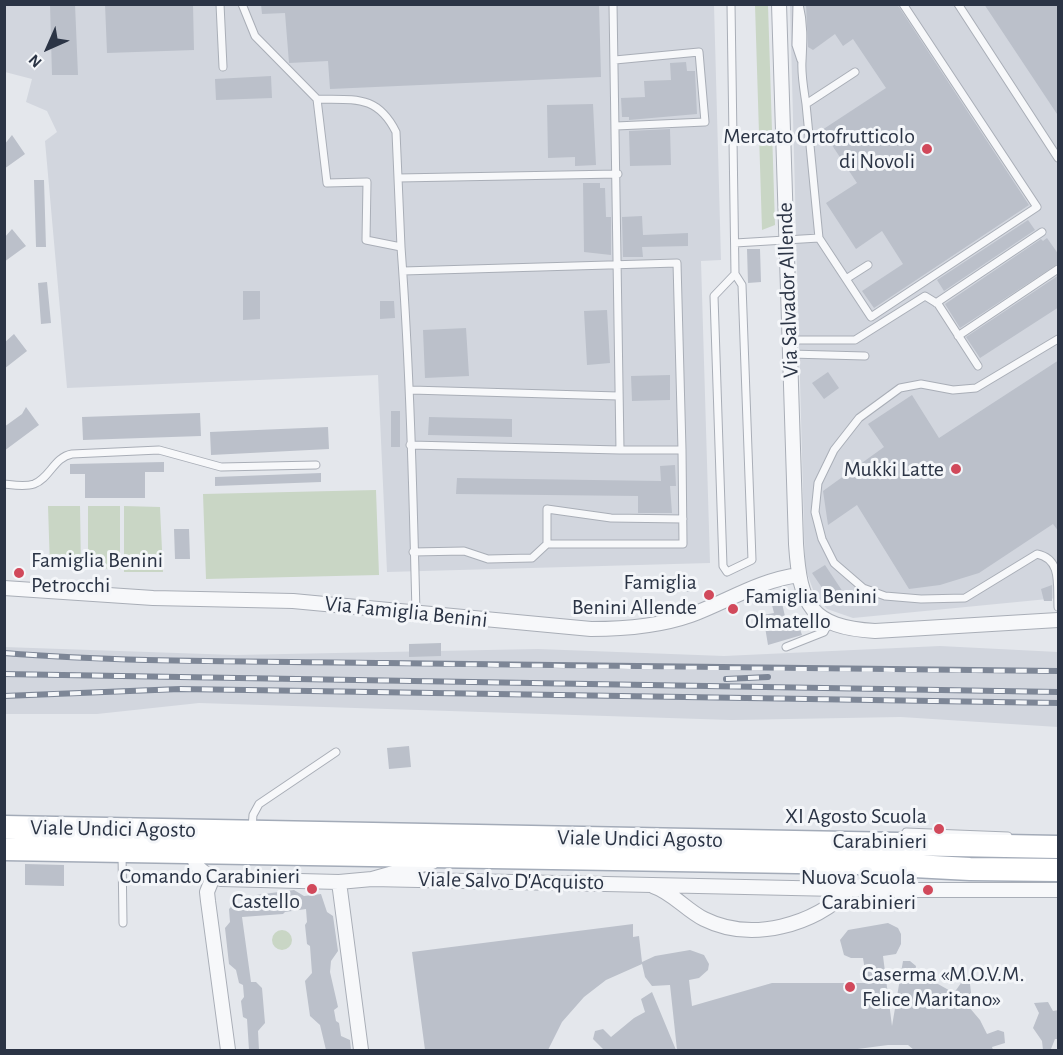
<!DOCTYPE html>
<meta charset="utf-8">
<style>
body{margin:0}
#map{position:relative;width:1063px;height:1055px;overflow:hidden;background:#e4e7ec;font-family:"Alegreya Sans",sans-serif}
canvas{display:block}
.frame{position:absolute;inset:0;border:6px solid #2b3445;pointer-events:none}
.north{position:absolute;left:18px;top:18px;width:60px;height:60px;-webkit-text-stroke:4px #f4f6f9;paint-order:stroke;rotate:225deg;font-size:16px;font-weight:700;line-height:24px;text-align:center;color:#2b3445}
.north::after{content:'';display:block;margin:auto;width:21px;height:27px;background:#2b3445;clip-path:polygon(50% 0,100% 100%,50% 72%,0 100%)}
</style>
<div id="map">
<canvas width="1063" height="1055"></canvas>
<div class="frame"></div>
<div class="north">N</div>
</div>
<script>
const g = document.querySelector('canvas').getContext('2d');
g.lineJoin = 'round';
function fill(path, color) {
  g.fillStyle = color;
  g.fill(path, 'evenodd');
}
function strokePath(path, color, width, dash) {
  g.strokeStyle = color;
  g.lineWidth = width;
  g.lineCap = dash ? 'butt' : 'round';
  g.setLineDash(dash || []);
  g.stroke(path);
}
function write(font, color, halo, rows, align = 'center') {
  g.font = font + ' "Alegreya Sans",sans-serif';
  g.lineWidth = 6;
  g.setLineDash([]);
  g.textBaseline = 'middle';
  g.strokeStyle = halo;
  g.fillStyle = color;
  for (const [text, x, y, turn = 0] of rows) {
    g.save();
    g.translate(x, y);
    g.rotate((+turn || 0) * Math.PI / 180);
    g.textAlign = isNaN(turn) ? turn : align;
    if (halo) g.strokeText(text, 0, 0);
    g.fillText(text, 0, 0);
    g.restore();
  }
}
const built = new Path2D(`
 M4 5H714L721 260 701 261 710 563 387 572 378 375 67 388 45 141 57 132 47 111 26 102 32 79 5 72Z
 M790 5H1058V598L853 618 827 609 815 595 805 568Z
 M940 646 1058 652V727L901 717 732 720 199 703 97 714H5L4 647 235 655 538 649 724 656Z`);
const green = new Path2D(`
 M755 5H768L775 225 762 230Z
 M376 490 379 575 206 579 203 494Z
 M48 506H80L81 568H50Z
 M88 506H120V569L88 568Z
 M124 506 160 507 163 572H124Z
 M272 940a10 10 0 1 1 20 0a10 10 0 1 1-20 0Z`);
const building = new Path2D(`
 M50 4H75L78 75H52Z
 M105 4H193L194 50 107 53Z
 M261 4H599L601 77 330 89 328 61 289 63 285 13 262 14Z
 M806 4H897L1029 205 874 308 862 291 903 264 882 231 856 249 826 203 857 183 822 130 886 88 853 39 843 46 835 34 813 50 808 47Z
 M984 4H1059V117Z
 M686 62 687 71H695L697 114 629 120V117H622L621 98 645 97 644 81 671 80 670 63Z
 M271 76 272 98 216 100 215 79Z
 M593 104 596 165 575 166V157L548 158 547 105Z
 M670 129 671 165 630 166 629 131Z
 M12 135 25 154 4 169V145Z
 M34 180H44L46 247H36Z
 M583 183H600V188H605L606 217H611V255L584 252Z
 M642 216 643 235 688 233V246L642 247 643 257H623L622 217Z
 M1028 220 1035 230 944 291 937 280Z
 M12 229 26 246 4 262V238Z
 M1047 238 1059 255V263L960 328 945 304 1041 239 1043 241Z
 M747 249H760L761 282 748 283Z
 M1059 275V307L980 358 966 337Z
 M47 282 51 323 41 324 38 283Z
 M243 291H260V319L243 320Z
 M380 301H394L395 318 380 319Z
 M607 310 610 363 587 365 584 311Z
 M466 328 469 376 425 378 423 330Z
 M14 334 27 351 4 369V343Z
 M1059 360V532L1053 524 979 573 940 585 909 589 857 505 828 525 823 491 884 447 868 424 912 395 939 438Z
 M828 372 839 388 824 399 812 383Z
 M670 375V400L632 401 631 376Z
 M26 407 39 425 4 451V427L22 414Z
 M391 411H400V447H391Z
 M200 413 201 436 83 440 82 417Z
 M429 417 512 419V437L428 435Z
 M328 427 329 449 211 455 210 432Z
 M164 462V472H145V498H85V474H70V464Z
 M675 465 676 486H670L672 513H638V496L456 494 457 478 661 481 660 466Z
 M321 473V482L215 486V477Z
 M174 529H189L190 559H175Z
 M825 565 845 595 833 604 812 573Z
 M668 581H692V592H668Z
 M1052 585V601H1044L1041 589Z
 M782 603 788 630 799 626 802 635 768 645 763 615 774 613 772 605Z
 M441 643V656L409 657V644Z
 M409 746 411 767 389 769 387 748Z
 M25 864 64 865V886L25 885Z
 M294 890 304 896 321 894 327 912 333 916 338 951 331 961 330 972 338 1007 334 1010 336 1021 339 1023 341 1036 350 1040 351 1050H326L320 1025 310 1016 305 981 312 973 310 946 307 944 305 925 307 922 306 909 285 912 283 914 242 917 251 982H256L262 988 265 1023 258 1031 259 1050H249L247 1019 243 1017 241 1001 244 997 243 985 239 983 236 970 229 964 225 928 230 922 229 909 232 906 252 903 256 895Z
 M888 923 898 928 901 934V944L896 954 883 956 892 1026 903 961H910L916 966 914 978 938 984 954 993 961 983 970 984 971 993 963 1000 980 1020 987 1034 998 1030 1004 1032 1005 1043 992 1047 993 1050H914L908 1045H888L850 1050H677L670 985 652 986 645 977 642 964 606 980 584 997 562 1022 548 1050H425L412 952 633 924V937L639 936 642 962 655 956 690 950 704 955 709 964 708 970 699 978 689 980 692 1006 772 983H867L863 958H851L844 955 840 940 848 930Z
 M652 992 676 1050H604L593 1039 595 1031 603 1029 611 1037 634 1018 645 1012 641 999Z
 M1048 1002 1053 1011 1059 1010V1039H1055L1051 1049 1043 1050 1042 1041 1033 1028 1039 1013 1034 1003Z`);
const lane = new Path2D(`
 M220 4 223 67
 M242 4 255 36 317 99 327 183 367 182 366 240 401 247 396 132C377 94 354 100 317 99
 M731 4 735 274 742 285 752 560 727 572 723 566 714 296 735 274
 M797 4 796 45 801 60
 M799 4C804 24 803 41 802 61 801 75 804 90 806 104
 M958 4 1058 158
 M615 60 699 52 705 122 616 126
 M398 178 618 174
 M819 238 806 104 855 72
 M735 243 819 238 846 279
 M401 247C410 369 413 491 416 613
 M868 265 846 279 871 317 1037 207 903 4
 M403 271 677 263 682 450
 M936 303 1042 232
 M958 336 1058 269
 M1058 339 976 388 953 390 921 384 900 388 859 418 834 450 818 483 815 512 822 539 834 563 863 588 885 596 921 599 965 598 1037 554C1062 559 1057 585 1058 607
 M790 340H855L925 296 938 304 978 366
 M790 354 865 356
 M411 390 618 396
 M410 445 620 450 613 4
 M620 450H682L683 544H547V509L611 518 683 519
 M4 484C14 485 25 487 34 484 50 478 54 457 72 454L159 450 221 467 316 465
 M413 552 464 551 488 559 532 558 547 544
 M786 647 824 632 829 622
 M252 828 253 815 259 804 336 752
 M903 838 906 832 1008 836
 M122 853 123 923`);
const street = new Path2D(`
 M779 4 796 544C800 605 810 627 875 631L1058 620
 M4 588 153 598 293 601 591 629C624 629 660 626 691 615 728 601 760 580 799 575
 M195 846C190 866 203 875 221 879L339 882 372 879 432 862
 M213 877 207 892 208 901 228 1050
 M372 879 885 890H1058
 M339 882 361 1050
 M653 886C672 892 686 910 704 919 752 943 814 925 850 889`);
const primary = new Path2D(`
 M4 827 1058 847
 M4 849 857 863 970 869 1058 870`);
const rail = new Path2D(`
 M4 653C131 663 259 661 386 663 610 667 834 670 1058 671
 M4 674 1058 692
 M726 679 768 677
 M4 696 180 689 247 690 1058 703`);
const markers = [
 [927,149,6,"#d1495b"],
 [956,469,6,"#d1495b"],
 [19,573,6,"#d1495b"],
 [709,595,6,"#d1495b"],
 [733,609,6,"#d1495b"],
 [939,829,6,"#d1495b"],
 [312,889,6,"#d1495b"],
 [928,890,6,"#d1495b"],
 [850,987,6,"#d1495b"]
];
const poiNames = [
 ["Mercato Ortofrutticolo",915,136],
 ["di Novoli",915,161],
 ["Mukki Latte",944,469],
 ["Famiglia Benini",31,560,"left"],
 ["Petrocchi",31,585,"left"],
 ["Famiglia",697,582],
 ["Benini Allende",697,607],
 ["Famiglia Benini",745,596,"left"],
 ["Olmatello",745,621,"left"],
 ["XI Agosto Scuola",927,816],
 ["Carabinieri",927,841],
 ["Comando Carabinieri",300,876],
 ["Castello",300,901],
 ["Nuova Scuola",916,877],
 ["Carabinieri",916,902],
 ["Caserma «M.O.V.M.",862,974,"left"],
 ["Felice Maritano»",862,999,"left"]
];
const streetNames = [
 ["Via Salvador Allende",788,290,-92],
 ["Via Famiglia Benini",406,612,6],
 ["Viale Undici Agosto",113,829,1],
 ["Viale Undici Agosto",640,839,1],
 ["Viale Salvo D'Acquisto",511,881,1]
];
fill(built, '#d2d6de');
fill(green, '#c9d6c5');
fill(building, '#bbc0ca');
strokePath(lane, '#a9aeb7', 9);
strokePath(street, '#a9aeb7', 16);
strokePath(primary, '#a3abb8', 25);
strokePath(lane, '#f7f8fa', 7);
strokePath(street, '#f7f8fa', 14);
strokePath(primary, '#fff', 22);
strokePath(rail, '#7d8696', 6);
strokePath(rail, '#f4f6f9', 4, [11]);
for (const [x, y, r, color] of markers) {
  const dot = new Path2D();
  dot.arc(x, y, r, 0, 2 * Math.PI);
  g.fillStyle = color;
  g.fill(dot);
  strokePath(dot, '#f4f6f9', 2);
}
write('22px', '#2b3445', '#f4f6f9', poiNames, 'right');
write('22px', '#2b3445', '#f4f6f9', streetNames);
</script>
